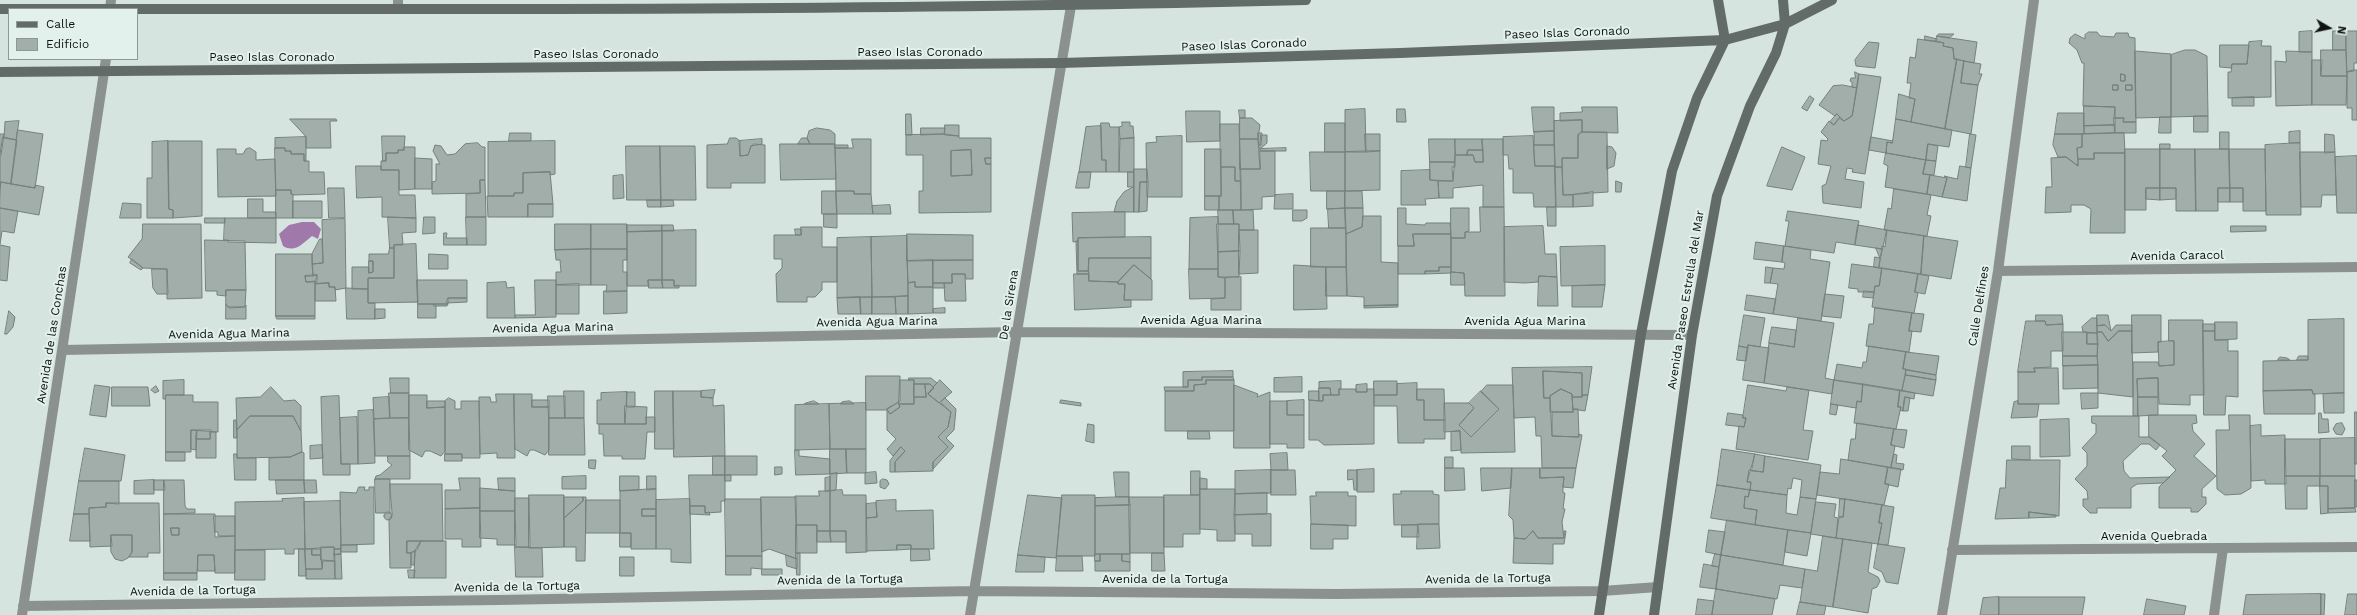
<!DOCTYPE html>
<style>
body{margin:0}
#map{position:relative;width:2357px;height:615px;overflow:hidden;background:#d6e4df;font-family:"Work Sans",sans-serif}
canvas{display:block}
.legend{position:absolute;left:8px;top:8px;width:130px;height:52px;box-sizing:border-box;background:#e3f1ec;border:1px solid #8e9894;margin:0;padding:5px 7px;list-style:none;font-size:12px;color:#0e1311}
.legend li{display:flex;align-items:center;gap:8px;height:20px}
.legend b{width:20px;border:1px solid #8e9894}
.north{position:absolute;left:2309px;top:8px;width:40px;height:40px;-webkit-text-stroke:3px #e3f1ec;paint-order:stroke;rotate:99deg;font-size:11px;font-weight:700;line-height:16px;text-align:center;color:#0e1311}
.north::after{content:'';display:block;margin:auto;width:14px;height:18px;background:#0e1311;clip-path:polygon(50% 0,100% 100%,50% 72%,0 100%)}
</style>
<div id="map">
<canvas width="2357" height="615"></canvas>
<ul class="legend">
<li><b style="height:5px;background:#636b68"></b>Calle</li>
<li><b style="height:11px;background:#a1aea9"></b>Edificio</li>
</ul>
<div class="north">N</div>
</div>
<script>
const g = document.querySelector('canvas').getContext('2d');
g.lineJoin = 'round';
function fill(path, color) {
  g.fillStyle = color;
  g.fill(path, 'evenodd');
}
function strokePath(path, color, width, dash) {
  g.strokeStyle = color;
  g.lineWidth = width;
  g.lineCap = dash ? 'butt' : 'round';
  g.setLineDash(dash || []);
  g.stroke(path);
}
function write(font, color, halo, rows, align = 'center') {
  g.font = font + ' "Work Sans",sans-serif';
  g.lineWidth = 4;
  g.setLineDash([]);
  g.textBaseline = 'middle';
  g.strokeStyle = halo;
  g.fillStyle = color;
  for (const [text, x, y, turn = 0] of rows) {
    g.save();
    g.translate(x, y);
    g.rotate((+turn || 0) * Math.PI / 180);
    g.textAlign = isNaN(turn) ? turn : align;
    if (halo) g.strokeText(text, 0, 0);
    g.fillText(text, 0, 0);
    g.restore();
  }
}
const water = new Path2D(`
 M302 222H314L321 229 318 239 312 236C302 244 295 253 283 246L279 234 289 225Z`);
const building = new Path2D(`
 M2312 31V52H2299V32Z
 M2333 31H2346V50H2333Z
 M2346 31H2357V63H2354V71L2347 72Z
 M2089 32H2097L2100 36 2114 37 2116 33H2128L2129 37 2135 38 2136 122H2123L2124 118H2114L2115 107 2083 106 2084 63H2082L2077 50 2069 43 2070 38 2075 34 2085 39V35ZM2121 74 2125 75V81H2121ZM2113 85H2118V90H2113ZM2126 85H2132V90H2126Z
 M1939 34H1954L1949 38 1937 36Z
 M1925 36 1937 39 1936 41 1925 40Z
 M1937 36 1977 42 1974 63 1954 59 1953 48 1943 46 1944 43 1936 41Z
 M1918 39 1944 43 1943 46 1953 48 1954 59H1957L1945 129 1911 122 1915 99 1909 98 1911 83H1907L1910 57 1915 58Z
 M2262 41 2261 46H2271V97L2228 98V72H2231L2232 64H2247L2249 42Z
 M1869 42 1879 43 1875 68 1856 66 1855 60Z
 M2220 45H2249L2247 64H2232L2231 68 2220 67Z
 M2185 50H2195L2207 56 2208 116 2171 117V55Z
 M2321 50H2346L2347 76H2321Z
 M2135 51 2171 54V117L2136 118Z
 M2286 51 2312 52V105L2276 106 2275 61 2286 62Z
 M1957 59 1964 61 1961 83 1978 85 1971 134 1945 129Z
 M2312 60H2322L2321 76H2347L2346 105H2312Z
 M1964 61 1981 64 1979 74H1982L1978 85 1961 83Z
 M2354 70H2357V120H2352V108H2347V72Z
 M1855 72 1859 74 1857 88 1852 87V82L1850 81 1851 78H1855Z
 M1859 74 1881 77 1865 174 1852 172 1853 169 1847 168 1845 179 1864 182 1861 208 1823 203 1822 186 1826 184 1831 166 1818 164 1821 140 1827 141 1828 139 1821 132 1829 121 1834 125 1839 118 1844 121 1852 116Z
 M2121 74 2125 75V81H2121Z
 M1843 85 1857 88 1852 116 1844 121 1837 114 1835 116 1819 105 1833 86Z
 M2113 85H2118V90H2113Z
 M2126 85H2132V90H2126Z
 M1899 94 1915 99 1911 122 1896 119Z
 M1810 96 1814 99 1807 111 1802 108Z
 M2254 97V106H2232V98Z
 M2084 106 2115 107V125L2084 126Z
 M1532 107H1554V131L1534 132Z
 M1582 107H1617L1618 133 1582 132V120L1560 121V113L1582 112Z
 M1365 109 1366 152H1345V110Z
 M1397 109H1405L1406 122H1397Z
 M1239 110H1245V118H1240Z
 M1186 111H1220V141L1187 142Z
 M2058 113H2084V134H2055Z
 M906 114H911L912 135H906Z
 M1837 114 1840 117 1834 125 1830 122Z
 M2194 116H2208V132H2194Z
 M2160 117H2171V133H2159Z
 M1240 118H1252L1260 125 1258 139H1240Z
 M2114 118H2124L2123 122H2136V133H2115Z
 M290 119H336L337 121H330L331 148H306V137Z
 M1896 119 1952 130 1949 147 1928 144 1926 160 1886 153 1887 142 1892 143Z
 M1582 120V132L1578 135V158H1562V167H1555L1554 121Z
 M19 121 16 140 4 138 5 122Z
 M1122 122H1130V126H1133L1134 138 1120 139 1119 127 1122 126Z
 M1101 123H1109L1110 127H1119V172H1106V160H1102Z
 M1325 123H1345V152H1325Z
 M1220 124H1239L1241 181H1235V167H1221Z
 M945 125H959V136L945 135Z
 M2115 125V133L2084 134V126Z
 M1101 126 1102 160H1106V172H1079L1086 127Z
 M817 128 830 130 835 134V144H810L807 138 809 131Z
 M921 128H945L944 134 921 135Z
 M18 130 43 134 35 188 11 184Z
 M1554 131V145H1534V132Z
 M2300 131V143H2289V132Z
 M1581 132H1607L1608 192 1563 195 1562 158H1578V135Z
 M2220 132H2229V149H2220Z
 M510 133H531V141H509Z
 M1258 133H1262L1261 145H1259Z
 M2124 133 2125 153H2094V159H2078L2077 148 2082 147V134Z
 M0 134H4L1 155H0Z
 M944 134 959 136V138H991V158H985L986 164H991V212L919 213V191H923V155H906V135ZM971 150 972 175 951 176V151Z
 M1365 134H1380V151L1366 152Z
 M1970 134 1976 135 1971 168 1966 167Z
 M2055 134H2082V147L2077 148 2078 166 2066 157H2058L2053 145Z
 M2325 134 2334 135 2335 152 2325 153Z
 M1261 135H1267V143L1260 149Z
 M382 136H405L404 150H398V153H386V161H383Z
 M1182 136V197H1147L1146 143 1157 142 1156 137Z
 M1533 136 1535 166H1555L1556 207H1534L1533 193H1513V169H1509L1508 155H1503V137Z
 M3 137 17 140 11 184 1 182 0 187V155Z
 M306 137V161H304V154H291V151H285V148H275V138Z
 M1871 137 1893 141 1892 143 1887 142 1886 153 1869 150Z
 M730 138H736L740 141V156L748 155 751 146 754 144 765 145V183H731V188H707V145L727 144Z
 M802 138H807L810 144H798Z
 M1134 138V172H1119L1120 139Z
 M762 139V144L751 146 748 155 740 156 739 141Z
 M852 139H871V194H854V191H836L835 148H853Z
 M1240 139H1258L1260 169H1240Z
 M1429 139H1455V162H1430Z
 M1455 139H1482L1483 150H1468L1467 155H1456Z
 M1482 139H1503L1504 207H1483V185L1453 188V198H1439L1438 181H1453L1455 155H1473L1475 162H1483Z
 M168 141 169 209 173 210V218H147V178H152V142Z
 M168 141H202V216L173 218V210L169 209Z
 M555 141V174L550 175V172L523 173V193H514V196H488V142Z
 M478 143 482 147H485V180H480V193L432 194V182L436 181V164H440L433 151 435 145 441 146 447 155 455 154 465 144Z
 M2300 143 2301 215H2266L2265 145Z
 M780 144H835L836 179 781 180Z
 M1928 144 1938 146 1936 161 1926 160Z
 M2160 144H2170V149H2160Z
 M835 145H848V148H835Z
 M1534 145H1554L1555 166H1535Z
 M626 146H660L661 200H627Z
 M660 146H695L696 200H661Z
 M1607 146 1612 147 1616 153 1614 166 1607 169Z
 M404 147H415V189L399 190V170H381V161H386V153H398V150H404Z
 M1782 147 1805 157 1792 190 1767 186Z
 M250 148 256 152V160L275 159 276 196 218 197 217 149H236V154H243L246 149Z
 M275 148H285V151H291V154H304V161H309V172H324L325 194 293 195 291 194V190H276Z
 M1286 148V151H1260V149Z
 M1205 149H1221V196H1205Z
 M2125 149H2160V188H2146V210H2125Z
 M2160 149H2195L2196 211H2176V188H2160Z
 M2195 149H2229L2230 188H2218V211H2196Z
 M2229 149H2265L2266 211H2243V188H2230Z
 M971 150 972 175 951 176V151Z
 M1468 150H1483V162H1475L1473 155H1467Z
 M1260 151H1275V196L1262 197V209L1241 210 1240 169H1260Z
 M1380 151V190L1345 191V152Z
 M1310 152H1345V191H1311Z
 M2300 152H2335L2336 195H2322L2321 207H2301Z
 M1886 153 1926 160 1923 174 1930 175 1927 194 1885 187 1888 166 1884 164Z
 M2094 153H2125V233H2090L2091 209 2084 205H2071V212L2045 213 2046 187H2052L2051 158 2066 157 2078 166V159H2094Z
 M2357 156V213H2337L2335 157Z
 M415 158 432 159V189H415Z
 M985 158H991V164H986Z
 M1926 160 1936 161 1934 175 1923 174Z
 M1430 162H1455V167H1452L1453 181 1430 180Z
 M356 166H381V170H399V195H415L416 218 382 217V197L357 198Z
 M1960 166 1971 168 1967 201 1942 197 1947 178 1944 176 1957 179Z
 M1221 167H1235V181H1241V210H1219V196H1221Z
 M1555 167H1562L1563 195H1573V207H1556Z
 M1134 169H1147L1148 182H1140L1139 212H1134Z
 M1430 170V180L1438 181 1439 198 1425 199 1426 205H1401V171Z
 M550 172 553 204H528V217H488L487 196H514V193H523V173Z
 M1079 172H1091L1089 188H1076Z
 M1128 172H1134V187H1128Z
 M623 175 624 198 613 199V176Z
 M1930 175 1947 178 1942 197 1927 194Z
 M480 180H485L486 217H466V194L480 193Z
 M1616 181 1622 183 1621 192H1616Z
 M1 182 35 188V185L44 187 39 215 0 208Z
 M1140 182H1148L1147 211 1139 212Z
 M1134 187V212H1114L1117 201 1124 192Z
 M328 188H344L345 218H329Z
 M2146 188H2160V200L2146 199Z
 M2160 188H2176V199L2160 200Z
 M2218 188H2230V202H2218Z
 M2230 188H2243V202H2230Z
 M1894 189 1931 195 1927 215 1931 216 1927 236 1884 230 1888 208 1891 209Z
 M276 190H291V194H293V218H276Z
 M822 191H836L837 214H822Z
 M836 191H854V194H871L873 214H837Z
 M1327 191H1345V208L1327 209Z
 M1345 191H1362L1363 208H1345Z
 M1593 192V206L1573 207V195Z
 M1293 194V209H1274L1275 195Z
 M1205 196H1219V210H1205Z
 M248 199H263V212H276V218H248Z
 M647 200H661V207H648Z
 M661 200H673L674 206 661 207Z
 M293 201H322V218H293Z
 M123 203 141 204V218H120Z
 M528 204H553V217H528Z
 M890 205 891 214H873L872 206Z
 M1480 207H1504L1505 296H1465L1464 273 1451 272V238H1465V232H1480Z
 M1547 207H1556V226H1548Z
 M0 208 18 211 14 233 2 231 0 244Z
 M1345 208H1363V216L1362 227 1346 234Z
 M1398 208H1406V224L1425 225 1426 223H1450L1451 234H1413L1414 246H1398Z
 M1451 208H1469V231L1465 232V238H1451Z
 M1328 209 1345 208 1346 228H1329Z
 M1218 210H1233L1234 224H1219Z
 M1233 210H1253L1254 230H1239V224H1234Z
 M1293 210H1307V218L1302 221H1293Z
 M1788 211 1859 221 1855 245 1836 242 1834 253 1785 246 1789 221H1786Z
 M1125 212V237L1078 238V241L1073 242 1072 213Z
 M824 214H837V228L824 227Z
 M1363 216H1381V262L1398 263V305L1364 306V297L1347 296 1346 234 1362 227Z
 M388 217 416 218V232L402 233 403 245H394V248H390Z
 M424 217H435V233L423 234Z
 M466 217H486V245H467Z
 M1218 217V269H1189L1190 218Z
 M205 218H225V223H205Z
 M225 218H276V243L228 242V240H224Z
 M345 219 346 288 335 290V287H329V283L315 284 317 275 313 276 312 264 323 263 322 220Z
 M143 224H201L202 298 167 299V269L143 268 128 257 142 239Z
 M555 224H591V249L555 250Z
 M591 224H627V249H591Z
 M1217 224H1239L1240 251 1218 252Z
 M627 225H662V231L627 232Z
 M662 225H673L674 231H662Z
 M1858 225 1887 230 1885 247 1882 246V249L1855 245Z
 M1543 226 1545 254H1556L1557 277 1539 276 1538 282 1525 283 1504 282V227Z
 M2231 226H2266V231L2231 232Z
 M801 227H822V247H837V282H822V290L815 297H807V302H777L776 274 782 268V259H774V235H801Z
 M1311 228H1346V267H1311Z
 M795 229H801V235H796Z
 M696 230V286H674V280H662V231Z
 M1239 230H1258V273L1239 274Z
 M1887 230 1924 236 1921 274 1879 268Z
 M662 231V280H648L649 286H627V232Z
 M444 233H447L446 238H467V245H444Z
 M907 234 973 235V260L907 261Z
 M1413 234H1451V267H1439V271H1425V274H1398V246H1414Z
 M907 236 908 296 872 297 871 237Z
 M1924 236 1958 241 1951 279 1921 274Z
 M871 237 872 297 837 298V238Z
 M1151 237V258H1089L1088 271H1078V238Z
 M320 239H322L323 263 312 264V254Z
 M205 240 245 241 246 290H226V296L217 295V291H206Z
 M1078 241V271H1088L1089 274H1077L1076 242Z
 M1756 242 1784 246 1782 262 1754 259Z
 M416 244 418 302 368 303V278H394V245Z
 M0 245 10 247 7 281 0 280Z
 M1605 246V285L1561 286 1560 247Z
 M1784 246 1811 250 1810 259 1830 262 1821 321 1773 314 1778 284 1770 283 1773 268 1784 269 1785 263 1782 262Z
 M390 248H394V278H368V289H352V267H369V273L373 272V261H369V254H388Z
 M1876 248 1882 249 1880 258Z
 M591 249V285H556V272H561L560 260H556L555 250Z
 M591 249H627V260H623V272H627V291L606 292 607 285H591Z
 M1240 251 1239 277H1218V252Z
 M276 254H312L313 276H305L306 282 315 281V316H276Z
 M429 254 448 255V269H429Z
 M1875 257 1880 258 1879 268 1874 267Z
 M1089 258H1151V279L1134 265 1118 282 1089 281Z
 M132 259 143 268 141 270 130 263Z
 M933 260V287H915V282L908 283 907 261Z
 M933 260H973V279H966L965 274H952V283H933Z
 M369 261H373V272L369 273Z
 M1852 264 1882 268 1879 286H1875L1874 292H1858V289L1849 288Z
 M1134 265 1152 280V300H1124L1125 284H1118V282Z
 M1294 265 1326 267 1327 309 1294 310Z
 M1326 267H1346L1347 296H1326Z
 M1439 267H1451V273L1425 274V271H1439Z
 M1766 267 1773 268 1770 283H1765Z
 M1882 268 1918 274 1915 292 1918 293 1914 313 1872 307 1875 286H1879Z
 M152 269H167L168 294H157L153 288Z
 M1189 269H1218V277L1225 278V298L1190 299Z
 M1451 272 1464 273 1465 285H1451Z
 M952 274H965L966 301H945L944 283H952Z
 M1074 274H1089V281L1118 282V284H1125L1124 300H1131V307L1075 310Z
 M1918 274 1929 276 1925 294 1915 292Z
 M317 275V282H306L305 276Z
 M1539 276 1557 277 1558 306H1538Z
 M1241 277V310H1211V299L1225 298V278Z
 M417 280H467V298H448V304H418Z
 M535 280H556V317L515 318V315H535Z
 M648 280H662L663 288H649Z
 M662 280H674V286L679 285V288H663Z
 M506 282 507 288 514 287 515 318H487V283Z
 M915 282V287H933V313L908 314V283Z
 M329 283V287H335L336 301H315V284Z
 M933 283H944L945 288H933Z
 M579 284V314H556V285Z
 M1605 285 1602 307H1572V286Z
 M346 288 368 289V303H375V319H347Z
 M226 290H246L245 307H228L226 304Z
 M604 291H627V313L604 314Z
 M1864 291 1874 292 1873 298 1863 297Z
 M1825 294 1844 296 1841 318 1822 316Z
 M1747 295 1776 299 1773 314 1745 310Z
 M908 296V314H896L895 297Z
 M860 297 861 314H838L837 298Z
 M860 297H872V314H861Z
 M872 297H895L896 314H872Z
 M448 298H467V302L447 303Z
 M226 304 229 308 244 307 246 305V319H226Z
 M418 304H434L436 306V318H418Z
 M434 304H448L447 306H434Z
 M1398 305V307L1364 308V306Z
 M945 308V313H933V309Z
 M1875 308 1912 313 1909 331H1912L1909 352 1866 346 1869 324H1873Z
 M375 309H385V318L375 319Z
 M9 311 15 317 13 327 7 334H5Z
 M1912 313 1924 314 1921 332 1909 331Z
 M1744 315 1765 318 1760 347 1748 345V348L1739 346Z
 M2036 315H2062L2063 324 2046 325 2045 321H2036Z
 M2097 315H2108L2111 331 2105 325 2097 326Z
 M2132 315H2161V342H2158V352L2132 353Z
 M276 316H315V319H277Z
 M1798 318 1834 323 1825 378 1834 380 1832 394 1764 383 1769 343 1794 347Z
 M2092 318H2097V333L2083 332 2082 327Z
 M2344 319V393L2313 394 2312 390 2263 391V361L2308 360V320Z
 M2169 320H2203L2204 395H2190V405L2159 404 2158 378 2137 379 2138 416H2133V362H2158L2159 366 2174 365V341H2169Z
 M2026 321H2045L2046 325 2063 324V351H2051V367L2034 368 2035 372H2018Z
 M2215 322H2237V339L2215 340Z
 M2203 324H2215V331H2203Z
 M2105 325 2111 331 2116 325H2132V331H2119L2108 341 2102 332H2097V326Z
 M1772 327 1796 330 1794 347 1769 343Z
 M2119 331H2132L2133 397 2098 393 2097 332H2102L2108 341Z
 M2203 331H2215V340H2228V351H2238V397L2226 396 2225 415H2204Z
 M2062 332H2087V344H2098L2097 356H2063Z
 M2087 333H2097L2098 344H2087Z
 M2174 341V365L2159 366 2158 342Z
 M1748 345 1769 348 1764 383 1743 380Z
 M1739 346 1748 348 1746 361 1737 360Z
 M1869 346 1906 352 1903 369H1906L1902 391 1834 380 1837 364 1862 368 1863 362H1866Z
 M1906 352 1939 356 1936 375 1903 369Z
 M2063 356H2097L2098 365 2063 366Z
 M2299 356H2308V360H2297Z
 M2280 357 2287 358 2290 360H2278Z
 M2098 365V388L2063 389V366Z
 M1592 367 1588 395H1582V373L1543 371 1544 398H1550L1552 436 1579 437 1578 434 1582 435 1576 468H1542L1541 436H1536L1535 417 1514 418 1512 368Z
 M2034 368H2058L2059 404H2018V372H2035Z
 M1906 370 1936 375V380L1906 375Z
 M1233 371V377H1202V380H1188V387H1183V372Z
 M1543 371 1582 373V397H1572V394L1561 389 1550 396V398H1544Z
 M1906 375 1936 380 1933 396 1902 391Z
 M866 376H900V401L886 410H866Z
 M1202 377H1233L1234 380H1206V384L1194 385V391H1165L1164 387H1188V380H1202Z
 M1302 377V392H1274V378Z
 M390 378H409V393H391Z
 M909 378H931L937 383 933 387 930 384H914V380H909Z
 M2158 378V397H2138L2137 379Z
 M184 380V395H166L165 399H163V381Z
 M900 380H914V404H899Z
 M940 380 952 392 939 403 928 394Z
 M1206 380H1234V431H1165V391H1194V385L1206 384Z
 M1834 380 1863 384 1861 402 1857 401 1856 408 1831 404Z
 M1341 381V389H1339V395H1331L1330 388H1319V382Z
 M1374 381H1397V395H1374Z
 M1417 383V400H1424V420H1445V439H1424V443H1398L1397 406H1374V395H1397V384Z
 M914 384H925L926 397H914Z
 M925 384H930L934 388 928 394 951 412 948 427 938 437 948 447 933 462V471L895 472V462L905 451 901 447 893 456 887 449 896 439 887 430V410L890 414 900 407 899 404H914V397H926Z
 M1367 384V392H1356V385Z
 M1863 384 1900 390 1898 407H1901L1896 429 1854 423 1857 401 1861 402Z
 M95 385 110 387 106 417 90 415Z
 M1234 385 1258 394 1257 397 1270 392V448H1234Z
 M1487 385H1513L1515 452 1461 453 1460 431 1444 432V403H1469L1474 408 1459 425 1471 437 1499 409 1481 392Z
 M1748 385 1786 391 1787 387 1809 390 1803 430 1813 431 1808 460 1736 449 1739 426 1744 427 1746 418H1743Z
 M156 386 159 391 155 393 151 390Z
 M112 387H148L150 406H112Z
 M271 387 284 401 295 400 301 406V431L293 416H250L237 430 236 398 260 397Z
 M1319 388H1330L1331 395H1323V401H1319Z
 M1339 389H1356V392H1367V389H1374V444L1324 445 1318 440H1309V400L1323 401V395H1339Z
 M1417 389H1444L1445 420H1424V400H1417Z
 M1561 389 1572 394 1573 412H1550V396Z
 M715 390 713 398 701 397V391Z
 M1900 390 1915 393 1914 399 1905 397 1903 411 1900 410 1901 407H1898Z
 M2312 390 2313 394H2315V414H2264L2263 391Z
 M564 391H584V418H565Z
 M655 391H673L674 449H655Z
 M673 391H701V397L713 398V406L724 405 725 456 674 457Z
 M1309 391H1319V401L1309 400Z
 M1481 391 1499 409 1471 437 1459 425 1474 408 1469 403Z
 M627 392 625 424H597V400H601V393Z
 M627 392H635V407H627Z
 M389 393H409V418H390Z
 M2081 393H2098V408L2082 409Z
 M2344 393V413H2324L2323 394Z
 M496 394H514L515 458H497V453L480 454 479 397H490L491 402H496Z
 M514 394H532V407H549V450L545 455 534 450H530L527 456 515 449Z
 M166 395H193V402H218V432L191 430V452H166Z
 M409 395H427V408L445 407V451L441 456 430 451H425L422 457 409 450Z
 M1582 395H1588L1585 411 1573 409 1572 397H1582Z
 M339 396 341 464H350V475H323L321 397Z
 M548 396H565V418H549Z
 M389 397 390 418 374 419 373 398Z
 M1905 397 1910 398 1908 411H1903Z
 M2138 397H2158V415L2138 416Z
 M449 398 455 401V409H461V401H479L480 458H462V454H445V401Z
 M945 398 956 409 954 430 946 438 954 446 933 469V462L948 447 938 437 948 427 951 412 941 403Z
 M532 400H549V407H532Z
 M1061 400 1081 403V406L1060 403Z
 M1304 400V415H1287V401Z
 M427 401H445V407L427 408Z
 M814 401 819 404H804L806 403Z
 M850 401 854 404H840L842 402Z
 M1270 401H1287V415H1304V448H1287V444H1270Z
 M2018 401V404H2039L2037 417 2011 418 2014 402Z
 M866 403V449H830L829 404Z
 M898 403 900 407 890 414 887 409Z
 M829 404 830 449 795 450V405Z
 M1831 404 1838 405 1836 415 1830 414Z
 M625 406 647 407 646 424H625Z
 M1573 409H1578L1579 437 1552 436V412H1573Z
 M373 410 375 463 358 464V411Z
 M2355 412H2357V464H2355Z
 M1728 413 1743 415V418H1746L1744 427 1726 425Z
 M2319 413H2321L2322 419H2328L2329 432 2319 433Z
 M2149 415H2196L2197 423 2192 424 2193 431 2205 444 2194 456 2216 476 2202 489V497H2206V504L2198 512H2191V508H2159V487L2176 470 2162 456 2167 451 2149 437Z
 M2229 415H2250L2251 488 2241 494 2225 495 2217 489 2216 430H2229Z
 M250 416H293L301 431 302 452 290 457 237 458V430Z
 M2092 416H2139V437H2150L2160 445 2156 450 2149 444H2141L2123 461 2124 471 2130 478 2170 477 2163 483 2137 484 2131 488V508H2097V513H2090L2083 506V499H2088L2087 491 2075 479 2087 466V453L2082 448 2096 433V424L2092 423Z
 M357 417 358 464H341L340 418Z
 M646 417H655V432H647L645 459H622V456H604L603 434H599V424H646Z
 M409 418 410 456H375L374 419Z
 M549 418H584L585 455H549Z
 M2069 419 2070 456 2040 457V420Z
 M234 420H236L237 438H234Z
 M1857 423 1894 429 1891 445 1895 446 1891 468 1848 460 1851 439H1855Z
 M2342 423 2345 429 2342 435 2336 434 2333 429 2336 424Z
 M1088 424 1094 425V443L1086 441Z
 M2261 425V436L2285 435 2286 484H2265V480L2251 481 2250 426Z
 M1894 429 1907 430 1904 448 1891 445Z
 M191 430H197L196 450 191 449Z
 M197 430H211L210 439H196Z
 M1188 431H1209L1210 439H1188Z
 M1460 431 1461 450 1451 451V432Z
 M210 432H216V458H196V439H210Z
 M2355 438V476H2320V439Z
 M2285 439H2320V476H2285Z
 M322 445 323 458 310 459V446Z
 M2012 446H2030V460L2012 459Z
 M901 447 905 451 895 462V472H890V461Z
 M85 448 125 455 121 481H79Z
 M830 449H846L847 473 830 474Z
 M846 449H866V473H847Z
 M1722 449 1755 454 1747 482H1751L1750 490 1717 485Z
 M795 450H799V456L830 459V474L796 475Z
 M166 452H185V461H166Z
 M302 452 304 453V480H269V458L290 457Z
 M1287 453 1288 470H1271L1270 454Z
 M234 454H237V458H256V480H235Z
 M445 454H462V461H445Z
 M1755 454 1765 456 1763 472 1752 471Z
 M1894 454 1897 455 1896 463 1904 464 1903 470 1891 468Z
 M388 456H410V479H375L376 476 380 475 392 465 388 462Z
 M713 456H725V475H713Z
 M725 456H757V475H725Z
 M1765 456 1821 465 1816 499 1800 497 1802 480 1793 478 1791 489 1788 488 1787 495 1750 490 1751 482H1747L1749 470 1763 472Z
 M1445 457H1453V468H1445Z
 M1841 459 1888 467 1885 484H1889L1884 505 1817 495 1820 472 1839 474Z
 M589 460H596L595 469 589 468Z
 M2007 460H2060L2059 516 2029 512V518L1995 519 2000 488H2005Z
 M775 467H782V474L775 475Z
 M1888 467 1901 469 1898 487 1885 484Z
 M1445 468H1464L1465 490 1445 491Z
 M1481 468H1512L1511 488 1482 491Z
 M1512 468H1540V478L1564 477 1563 487V493H1565L1563 509H1565L1562 522 1564 538H1538L1533 531 1525 539 1514 538 1513 520 1509 516Z
 M1540 468H1576L1573 488 1563 487 1564 477 1540 478Z
 M1374 469V492H1357V470Z
 M1271 470V493L1235 494V471Z
 M1271 470H1295L1296 495H1271Z
 M1348 470H1357V490H1354L1353 479 1348 480Z
 M1191 471H1200V495H1191Z
 M876 472 877 483 865 484V473Z
 M1114 472H1129V497H1116Z
 M837 473 836 490 830 491V474Z
 M689 475H725V501H721V512L705 513V506H690Z
 M725 475H731V481H725Z
 M586 476V489H562V477Z
 M620 476H639V490L620 491Z
 M647 476H656V489L647 490Z
 M2285 476H2320V486H2307V509H2286Z
 M2320 476H2355V508L2328 509V486H2320Z
 M830 477V491H825V478Z
 M459 478H480V508L445 509V490H460Z
 M498 478H515V491L499 490Z
 M1200 478 1207 479V489H1200Z
 M375 479H390V513H376Z
 M883 479 887 480 889 484 885 489 880 487V481Z
 M154 480V494H134V481Z
 M154 480H164L165 490H154Z
 M164 480H184L185 506 187 509H195V513L164 514Z
 M276 480H304L305 493 277 494Z
 M304 480H316L317 493H305Z
 M2355 480H2357V507H2355Z
 M79 481H119V504L106 503V507L89 508V514H74Z
 M390 484H442L443 541H407V553H411V568H390L389 520 392 515Z
 M1717 485 1750 490 1748 497 1745 496 1744 508 1757 510 1755 525 1711 518Z
 M2320 486H2328V513L2321 514Z
 M359 487H365L364 490H369V487H374V544L341 545 340 492 356 493Z
 M480 488 515 491V511H480Z
 M656 489V509H642V516H656V549H631V533H620V491Z
 M1200 489H1235V541H1217V530L1200 529Z
 M842 490 843 495H866L867 552 846 553V531H830V491Z
 M1750 490 1787 495 1786 513 1797 515 1800 497 1816 499 1811 533 1755 525 1757 510 1744 508 1745 496 1748 497Z
 M819 491H830V531H817V525H796L795 496H819Z
 M1401 491H1433V494L1439 495V524L1394 525 1393 494H1401Z
 M1316 492H1348V496H1356V526L1311 524 1310 496H1316Z
 M1267 493V514L1234 515 1235 494Z
 M529 495H564V547L529 548Z
 M1028 495 1062 498 1056 558 1018 555Z
 M1062 495H1095V556H1057Z
 M1164 495H1200V534H1183V547H1164Z
 M564 497H583V501L564 518Z
 M583 497H586V500L585 561H576V547H564V518L583 501Z
 M761 497H796L797 559 769 549 762 552Z
 M1129 497 1130 505 1095 506V498Z
 M1129 497H1164V553H1130Z
 M304 498 305 549H294V554H285V549L235 550V502L283 501 282 499Z
 M515 498H529L530 547H515Z
 M690 499 691 563 671 562V549H656V500Z
 M725 499H761L762 556H726Z
 M1840 499H1845L1843 517H1839Z
 M1845 499 1882 505 1879 523H1882L1878 544 1836 538 1839 517H1843Z
 M586 500H620V533H586Z
 M896 500V511L933 510 934 549H911V545H897V550L866 551V518L877 517 876 501Z
 M340 501 341 549H335L334 547 305 549 304 502Z
 M1816 502 1836 504 1834 517 1838 518 1836 538 1811 534Z
 M106 503H159L160 553H148V557H129L132 552V535H111L112 546 90 547 89 508 106 507Z
 M876 503 877 517 866 518V504Z
 M1130 505V554H1095V506Z
 M1882 505 1894 507 1888 545 1878 544 1882 523H1879Z
 M690 506H705V513L709 512 710 515 690 514Z
 M480 508 481 547H462V539H445V509Z
 M2355 508 2356 512 2328 513V509Z
 M642 509H656V516H642Z
 M480 511H515L516 545H497V539L480 538Z
 M384 516a4 4 0 1 1 8 0a4 4 0 1 1-8 0Z
 M2029 512 2056 515V517L2029 518Z
 M74 514H89L90 541H70Z
 M164 514H215V537L235 536V573H215L214 555H198L197 573H164ZM171 528H179V535H172Z
 M1271 514V546H1252V534H1235L1234 515Z
 M214 516H235V536H218V532H215Z
 M1727 520 1788 530 1783 565 1721 555Z
 M1311 524 1348 525V539H1333V549H1311Z
 M1418 524H1439L1440 548 1417 549Z
 M796 525H817V553H796Z
 M1402 525H1418L1419 537H1402Z
 M171 528H179V535H172Z
 M1709 530 1725 532 1721 555 1706 552Z
 M1788 530 1811 533 1807 556 1785 552Z
 M817 531H830L831 542H817Z
 M830 531H846V542H831Z
 M1533 531 1538 538H1564V531H1566L1564 544H1553V564L1513 563 1514 538 1525 539Z
 M620 533H631V547H620Z
 M111 535H132V552L128 558 122 561 115 559 111 552Z
 M1823 536 1843 539 1833 607 1800 602 1805 569 1817 571Z
 M1843 539 1872 543 1868 572 1878 577 1880 581 1877 587 1872 589 1868 613 1833 607Z
 M407 541H421L417 550 411 553H407Z
 M421 541H446V578H414L415 551Z
 M1878 544 1905 548 1898 584 1886 582 1882 572 1874 568Z
 M341 545H357V552H341Z
 M897 545H911V549L897 550Z
 M321 547H334L335 561 321 560Z
 M515 547 542 548 543 577H516Z
 M299 549H305L306 576H299Z
 M305 549H312V555H321L322 569H306Z
 M312 549H321V555H312Z
 M335 549H341V554L334 555Z
 M911 549H929L930 560 911 561Z
 M235 550H265V580H235Z
 M415 551 414 565H411V553Z
 M796 553H800V575H797Z
 M1152 553H1164L1165 571H1152Z
 M341 554 342 579H335L334 555Z
 M1095 554H1100V561H1095Z
 M1100 554H1122V561L1130 562V571H1095V561H1100Z
 M1122 554H1130V562L1122 561Z
 M1715 554 1721 555 1719 567 1712 566Z
 M198 555H214L215 571H198Z
 M786 555 797 559V569L787 566Z
 M1018 555 1045 557 1044 572H1016Z
 M1721 555 1805 569 1802 588 1780 585 1777 599 1716 589Z
 M726 556H762V569L751 568V575H726Z
 M1057 556H1082L1083 571H1056Z
 M620 557H634V576H620Z
 M323 561H335V579H306V569H322Z
 M1704 564 1719 567 1716 589 1700 587Z
 M762 569H782V575H762Z
 M408 570H415L414 578H409Z
 M164 573H197V580H164Z
 M1716 589 1775 599 1772 615H1712Z
 M2321 594V615H2243L2246 595Z
 M2321 594H2325L2324 615H2321Z
 M2348 594H2357V615H2345Z
 M1999 597V615H1980L1983 598Z
 M1999 597H2085L2082 615H1999Z
 M1698 599 1714 601 1712 615H1696Z
 M2147 599 2186 606 2184 615H2144Z
 M1800 602 1826 606 1824 615H1797Z`);
const street = new Path2D(`
 M398 8V0
 M110 9 111 0
 M1998 271 2357 267
 M62 350 1017 332 1692 335
 M1952 550 2357 547
 M23 606 499 600 973 591 1337 594 1602 591 1658 587
 M22 615 106 59
 M970 615 1072 0
 M1942 615 1998 271 2034 0
 M2214 615 2223 548`);
const secondary = new Path2D(`
 M0 9C435 9 870 11 1306 0
 M0 72 1061 63 1400 53 1725 40 1785 24 1832 0
 M1599 615 1641 334 1672 171 1697 98 1725 40 1718 0
 M1654 615 1692 335 1717 196 1750 106 1776 53 1785 24 1783 0`);
const streetNames = [
 ["Paseo Islas Coronado",1567,33,-2],
 ["Paseo Islas Coronado",1244,45,-2],
 ["Paseo Islas Coronado",920,52],
 ["Paseo Islas Coronado",596,54],
 ["Paseo Islas Coronado",272,57],
 ["Avenida Caracol",2177,256,-1],
 ["Avenida Paseo Estrella del Mar",1686,300,-81],
 ["De la Sirena",1009,305,-81],
 ["Calle Delfines",1979,306,-81],
 ["Avenida Agua Marina",1201,320],
 ["Avenida Agua Marina",1525,321],
 ["Avenida Agua Marina",877,322,-1],
 ["Avenida Agua Marina",553,328,-1],
 ["Avenida Agua Marina",229,334,-1],
 ["Avenida de las Conchas",52,335,-81],
 ["Avenida Quebrada",2154,536],
 ["Avenida de la Tortuga",1165,579],
 ["Avenida de la Tortuga",1488,579,-1],
 ["Avenida de la Tortuga",840,580,-1],
 ["Avenida de la Tortuga",517,587,-1],
 ["Avenida de la Tortuga",193,591,-1]
];
fill(water, '#a178ab');
fill(building, '#a1aea9');
strokePath(building, '#75817c', 1);
strokePath(street, '#8b918f', 10);
strokePath(secondary, '#636b68', 10);
write('12px', '#0e1311', '#e3f1ec', streetNames);
</script>
